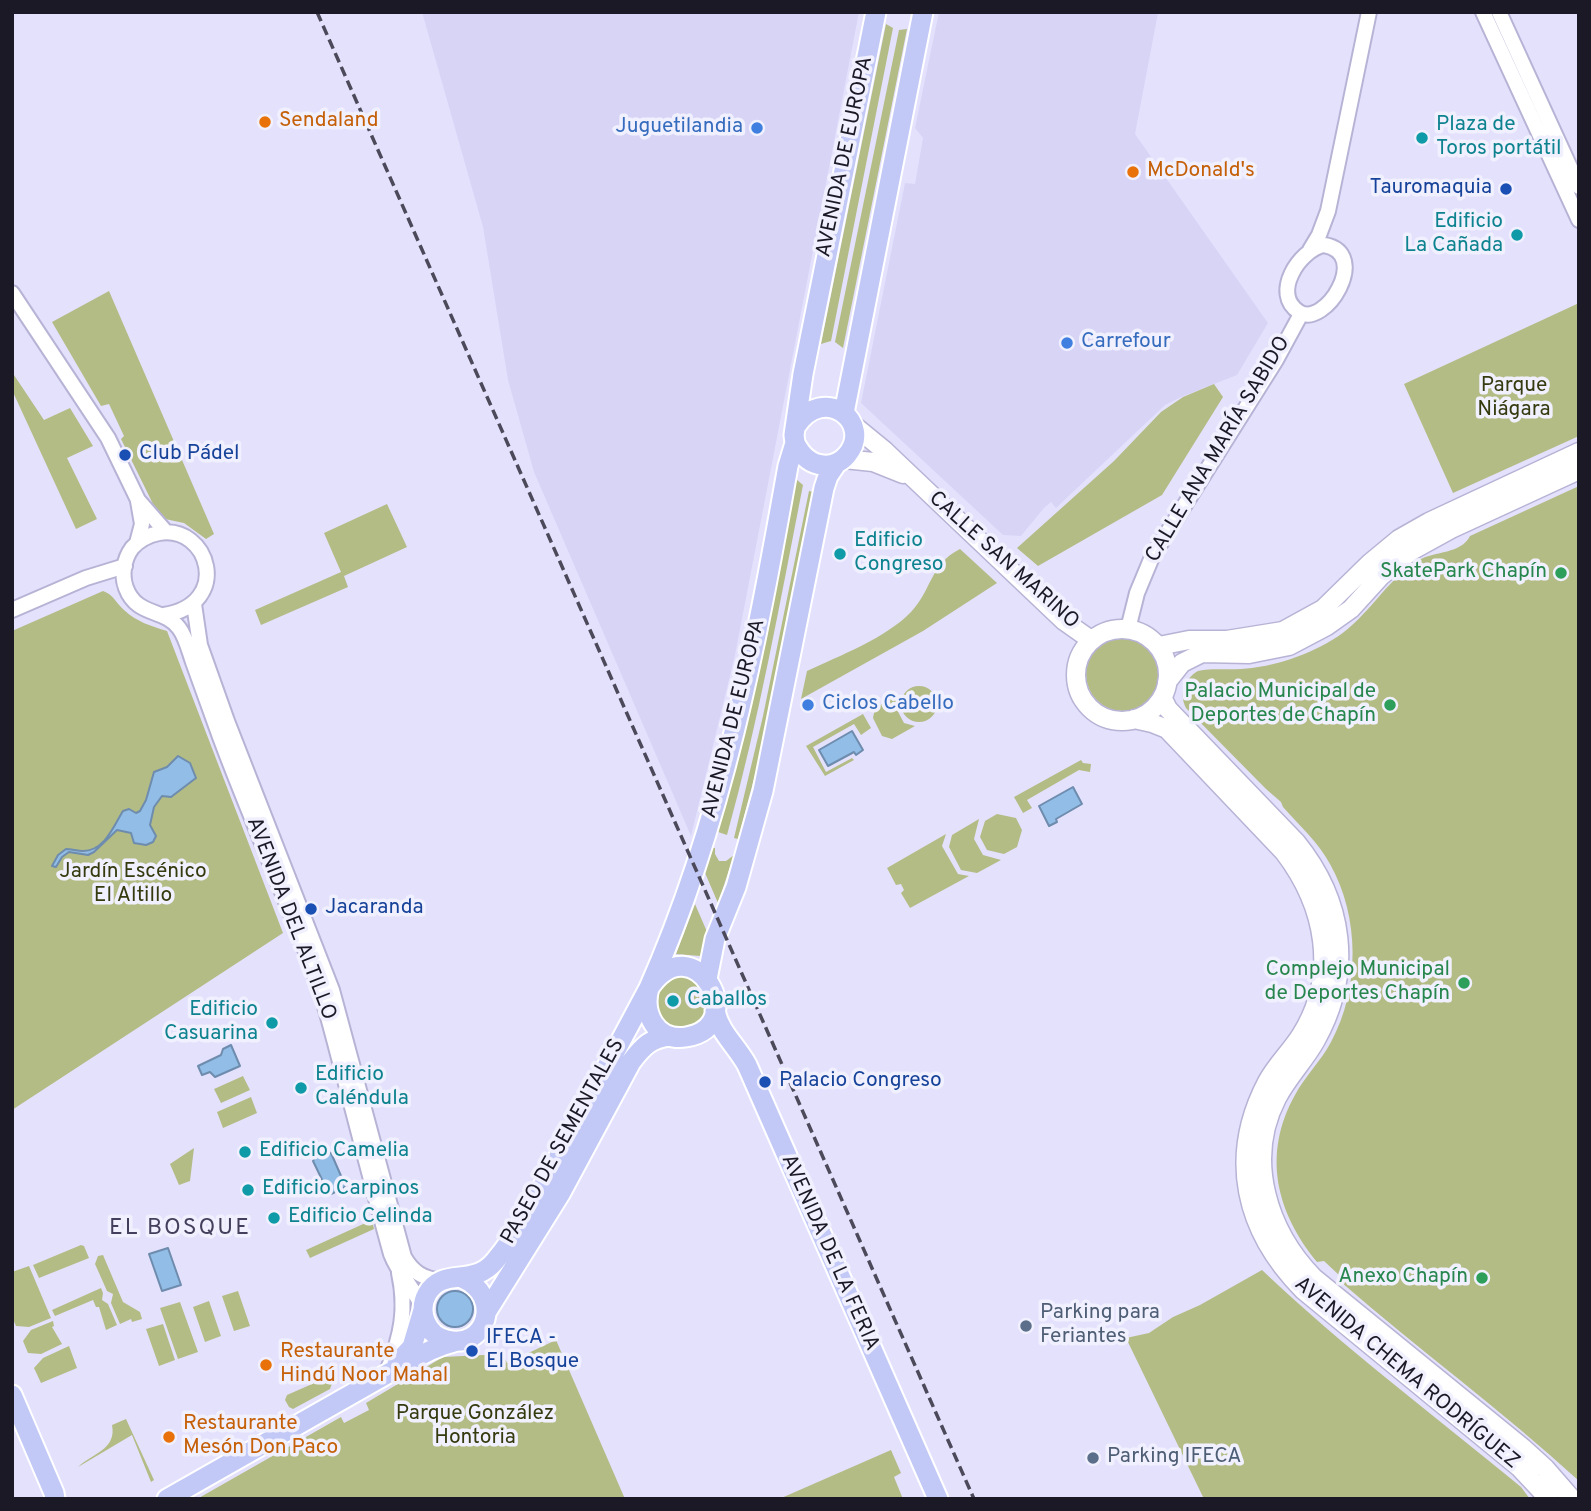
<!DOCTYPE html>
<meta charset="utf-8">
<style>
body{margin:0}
#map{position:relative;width:1591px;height:1511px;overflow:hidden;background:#e4e1fd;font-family:Overpass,sans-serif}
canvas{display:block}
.frame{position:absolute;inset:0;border:14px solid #1b1926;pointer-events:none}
</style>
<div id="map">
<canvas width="1591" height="1511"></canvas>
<div class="frame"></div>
</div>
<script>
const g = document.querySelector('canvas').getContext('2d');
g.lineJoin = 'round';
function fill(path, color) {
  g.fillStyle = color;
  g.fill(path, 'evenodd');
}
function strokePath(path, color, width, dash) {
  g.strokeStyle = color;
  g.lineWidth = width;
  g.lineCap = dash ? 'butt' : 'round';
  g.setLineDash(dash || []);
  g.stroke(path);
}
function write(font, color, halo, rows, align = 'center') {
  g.font = font + ' Overpass,sans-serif';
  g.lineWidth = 7;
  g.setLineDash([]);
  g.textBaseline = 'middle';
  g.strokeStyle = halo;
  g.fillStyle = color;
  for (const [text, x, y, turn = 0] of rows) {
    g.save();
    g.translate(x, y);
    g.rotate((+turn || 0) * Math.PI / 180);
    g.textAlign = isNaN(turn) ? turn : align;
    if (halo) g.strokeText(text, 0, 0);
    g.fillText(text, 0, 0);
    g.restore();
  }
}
const built = new Path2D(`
 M422 12H859L735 655 691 836 534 472 508 380 483 227Z
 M939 12 1158 13 1135 134 1268 323 1237 375 1181 397 1165 405 1056 508 1051 502 1044 508 1021 536 1003 535 861 403 905 183 915 184 923 138 915 128Z`);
const green = new Path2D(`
 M886 24 893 28 831 341 821 344Z
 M907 29 843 348 835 342 899 30Z
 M109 291 214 534 206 539 184 523 165 519 153 504 121 439 124 436 109 404 101 406 52 322Z
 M1579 303V436L1453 493 1404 384Z
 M12 372 44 420 70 408 93 446 67 458 97 519 76 529 12 390Z
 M1214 384 1223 397 1162 495 1038 566 1017 548 1114 461 1161 412 1183 397Z
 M796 479 803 485C780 602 759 720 727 835L718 832 746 727Z
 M1579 486V1481C1503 1411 1419 1350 1341 1282L1340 1276 1324 1261 1317 1262C1276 1212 1262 1154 1295 1095 1305 1076 1321 1061 1331 1042 1360 989 1360 917 1330 864 1318 842 1299 825 1283 807L1281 802 1266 789 1186 708C1179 694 1184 679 1198 671 1212 668 1226 670 1241 669 1274 667 1309 655 1337 637 1369 616 1386 580 1419 560 1435 551 1461 554 1470 536Z
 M809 491 813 492 756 771 738 839 734 838 763 716Z
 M387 504 407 547 344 576 348 587 261 625 255 610 341 572 324 533Z
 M960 549 997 583 923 631 801 699 807 671C839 656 886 638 911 612 932 590 930 564 960 549Z
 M103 591C113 594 116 603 124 610 137 622 151 626 167 631L283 933 12 1110V631Z
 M1086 674a37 37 0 1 1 74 0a37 37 0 1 1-74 0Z
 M901 704a18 18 0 1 1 36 0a18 18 0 1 1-36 0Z
 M898 694 895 706 904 723 915 726 892 739 882 736 873 718 875 708Z
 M863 714 871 728 861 735 854 724 813 747 826 772 852 758 854 760 825 776 806 746Z
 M1081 760 1083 763 1091 764 1090 772 1079 770 1027 800 1032 808 1023 813 1014 797Z
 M997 814 1016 818 1022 830 1017 847 1004 854 987 850 980 837 985 821Z
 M979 819 974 839 983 855 1001 860 977 873 961 870 949 847 952 835Z
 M946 834 942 846 958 874 969 876 910 908 901 893 904 890 901 884 896 885 887 868Z
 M713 848H715V854L719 861H726L734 855 718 903 705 873Z
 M695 904 708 934 700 956 676 954Z
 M655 1002a26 26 0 1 1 52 0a26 26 0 1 1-52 0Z
 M243 1076 250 1090 221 1103 214 1089Z
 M251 1097 257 1113 223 1128 217 1112Z
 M194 1148 190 1181 179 1185 170 1164Z
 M372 1220 374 1229 310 1258 306 1250Z
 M81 1245 84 1246 89 1258 39 1278 33 1265Z
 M103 1255 123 1302 140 1312 142 1319 132 1322 131 1319 120 1324 111 1303 113 1294 107 1291 95 1264 98 1256Z
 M29 1266 51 1318 29 1327 16 1326 12 1317V1272Z
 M1262 1270C1344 1348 1434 1415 1521 1487L1530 1499H1204L1126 1338 1149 1333 1173 1317 1200 1305Z
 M101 1288 103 1293 102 1300 108 1304 117 1325 106 1330 99 1307H96L93 1300 55 1316 52 1310Z
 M238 1291 250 1326 234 1331 222 1296Z
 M209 1301 221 1336 205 1342 193 1307Z
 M180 1302 198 1352 178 1359 160 1308Z
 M53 1321 54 1326 52 1327 62 1344 41 1354 28 1353 23 1341 31 1330Z
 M163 1324 175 1360 159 1366 146 1329Z
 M556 1340 625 1499H197L341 1417 344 1423 369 1410 366 1403 443 1357 503 1354 507 1363Z
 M69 1346 77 1368 41 1383 34 1368 43 1358Z
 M328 1377 333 1381 330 1389 293 1409 289 1407 285 1400 287 1395Z
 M126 1419 154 1480 151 1482 132 1435 78 1467C91 1454 117 1450 112 1425Z
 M891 1450 901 1473 894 1477 903 1499H779Z`);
const water = new Path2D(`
 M852 731 863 750 856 755 854 752 828 766 819 750Z
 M178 756 190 763 196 778 171 797 162 796 154 807 150 825 156 836 153 842 146 845 134 843 131 833 117 830 94 852 88 855 69 852 62 857 56 867 52 866 58 855 66 849C72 849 77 851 83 851 105 851 114 825 123 811L129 809 136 813 140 811 146 800 154 772 167 767Z
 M1073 787 1082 804 1056 819 1057 822 1049 826 1039 806Z
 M231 1045 240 1066 215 1077 210 1072 202 1075 198 1066 221 1055 223 1049Z
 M328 1152 331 1153 345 1185 344 1188 331 1194 328 1192 313 1161 315 1158Z
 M168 1248 181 1285 162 1291 149 1254Z
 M437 1309a18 18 0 1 1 36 0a18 18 0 1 1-36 0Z`);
const tertiary = new Path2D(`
 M1483 12 1579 220
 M1499 12 1579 187
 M1324 245C1372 253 1325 329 1299 312 1271 294 1299 250 1324 245Z
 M1310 250 1319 235 1328 211 1369 12
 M12 293 108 438 138 500 166 532
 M137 543 142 524 138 501
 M194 604 200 645 227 721 332 990 404 1257C413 1273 423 1278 441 1281
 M12 610 86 578 125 566
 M164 615C233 604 209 524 159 533 149 535 139 540 132 548 124 559 121 575 126 588 137 617 164 608 179 628 186 637 189 651 193 662 202 687 211 712 220 737 250 818 286 897 316 978 328 1011 335 1046 345 1080 360 1138 375 1196 391 1254 399 1275 415 1289 423 1309
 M1128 629 1137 593 1152 557 1276 360 1301 314
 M388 1369C401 1336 407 1309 399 1273`);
const secondary = new Path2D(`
 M852 424 885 451 1064 621 1091 640
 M844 459 873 462 903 474
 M1076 675a46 46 0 1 1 92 0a46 46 0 1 1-92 0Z
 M1159 646 1189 640H1227L1283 631 1323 609 1370 563 1399 539 1429 522 1579 452
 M1167 682 1182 663 1202 653 1249 654 1289 646 1327 626 1351 609 1381 576 1411 551 1451 529 1579 470
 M1162 697 1168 709 1296 842C1344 901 1354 972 1316 1040 1305 1060 1288 1077 1277 1098 1245 1160 1268 1231 1314 1278L1523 1448 1545 1468 1572 1499
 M1134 719 1152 723 1167 729 1284 852C1325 906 1339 974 1301 1035 1291 1051 1276 1065 1267 1082 1227 1158 1245 1231 1303 1290L1520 1468 1549 1499`);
const primary = new Path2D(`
 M844 413 923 12
 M795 443C801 455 809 464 823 465 833 466 841 462 847 455 874 423 824 383 796 426
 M707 979 715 939 736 887 763 791 824 488 828 476 836 464
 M715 1011C720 1033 736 1045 747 1065L938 1499
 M462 1278C504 1296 486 1350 447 1340 427 1336 417 1312 427 1294 443 1266 473 1288 495 1261 523 1228 543 1185 564 1147 592 1094 621 1041 649 988 693 922 753 1026 686 1037 656 1042 642 1013 649 988 723 821 756 645 788 466L795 443 794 435 803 374 876 12
 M487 1311 560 1194 631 1062C643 1046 651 1038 670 1036
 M397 1363 412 1347 423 1310
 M12 1395 54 1493 55 1499
 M167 1499 387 1374C410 1363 428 1348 454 1342`);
const rail = new Path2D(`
 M317 12 974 1499`);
const markers = [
 [265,122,7,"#e8710a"],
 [757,128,7,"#3f7fe0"],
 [1422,138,7,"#0f9aa8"],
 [1133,172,7,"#e8710a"],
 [1506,189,7,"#1a4fb4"],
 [1517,235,7,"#0f9aa8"],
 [1067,343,7,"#3f7fe0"],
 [125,455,7,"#1a4fb4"],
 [840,554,7,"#0f9aa8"],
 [1561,573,7,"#2e9e5b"],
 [808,705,7,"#3f7fe0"],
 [1390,705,7,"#2e9e5b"],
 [311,909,7,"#1a4fb4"],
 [1464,983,7,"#2e9e5b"],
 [673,1001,7,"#0f9aa8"],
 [272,1023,7,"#0f9aa8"],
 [765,1082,7,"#1a4fb4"],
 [301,1088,7,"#0f9aa8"],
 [245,1152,7,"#0f9aa8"],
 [248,1190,7,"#0f9aa8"],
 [274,1218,7,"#0f9aa8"],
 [1482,1278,7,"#2e9e5b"],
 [1026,1326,7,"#5c6f8a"],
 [472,1351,7,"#1a4fb4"],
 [266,1365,7,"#e8710a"],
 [169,1437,7,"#e8710a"],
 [1093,1458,7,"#5c6f8a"]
];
const foodNames = [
 ["Sendaland",279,122],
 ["McDonald's",1147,172],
 ["Restaurante",280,1353],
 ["Hindú Noor Mahal",280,1377],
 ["Restaurante",183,1425],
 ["Mesón Don Paco",183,1449]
];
const cultureNames = [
 ["Plaza de",1436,126],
 ["Toros portátil",1436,150],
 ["Edificio",1503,223,"right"],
 ["La Cañada",1503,247,"right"],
 ["Edificio",854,542],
 ["Congreso",854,566],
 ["Caballos",687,1001],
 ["Edificio",258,1011,"right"],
 ["Casuarina",258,1035,"right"],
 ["Edificio",315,1076],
 ["Caléndula",315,1100],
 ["Edificio Camelia",259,1152],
 ["Edificio Carpinos",262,1190],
 ["Edificio Celinda",288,1218]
];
const shopNames = [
 ["Juguetilandia",743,128,"right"],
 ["Carrefour",1081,343],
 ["Ciclos Cabello",822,705]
];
const streetNames = [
 ["AVENIDA DE EUROPA",846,157,-78],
 ["CALLE ANA MARÍA SABIDO",1219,450,-59],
 ["CALLE SAN MARINO",1003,561,42],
 ["AVENIDA DE EUROPA",735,719,-76],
 ["AVENIDA DEL ALTILLO",290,919,69],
 ["PASEO DE SEMENTALES",564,1142,-61],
 ["AVENIDA DE LA FERIA",829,1253,66],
 ["AVENIDA CHEMA RODRÍGUEZ",1406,1374,40]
];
const transitNames = [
 ["Tauromaquia",1492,189,"right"],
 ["Club Pádel",139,455],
 ["Jacaranda",325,909],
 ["Palacio Congreso",779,1082],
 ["IFECA -",486,1339],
 ["El Bosque",486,1363]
];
const parkNames = [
 ["Parque",1514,387],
 ["Niágara",1514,411],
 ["Jardín Escénico",133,873],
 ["El Altillo",133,897],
 ["Parque González",475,1415],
 ["Hontoria",475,1439]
];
const leisureNames = [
 ["SkatePark Chapín",1547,573],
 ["Palacio Municipal de",1376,693],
 ["Deportes de Chapín",1376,717],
 ["Complejo Municipal",1450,971],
 ["de Deportes Chapín",1450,995],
 ["Anexo Chapín",1468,1278]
];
const serviceNames = [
 ["Parking para",1040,1314],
 ["Feriantes",1040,1338],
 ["Parking IFECA",1107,1458]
];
const neighbourhoodNames = [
 ["EL BOSQUE",180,1229]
];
fill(built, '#d7d4f6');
fill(green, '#b4bc85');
fill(water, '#91bde7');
strokePath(water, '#6e8cad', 2);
strokePath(tertiary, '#b7b3d5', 18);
strokePath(secondary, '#b7b3d5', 21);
strokePath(primary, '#fff', 23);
strokePath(tertiary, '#fff', 14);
strokePath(secondary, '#fff', 18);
strokePath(primary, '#c2c9f7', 19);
strokePath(rail, '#4c4a5a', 3.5, [10, 5]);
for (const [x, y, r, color] of markers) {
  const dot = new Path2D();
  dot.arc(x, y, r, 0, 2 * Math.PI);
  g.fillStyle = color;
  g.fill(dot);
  strokePath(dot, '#f1f0fe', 2.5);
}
write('21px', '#c56008', '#f1f0fe', foodNames, 'left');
write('21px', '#0d838f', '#f1f0fe', cultureNames, 'left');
write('21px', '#366cbe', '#f1f0fe', shopNames, 'left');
write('21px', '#1b1926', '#f1f0fe', streetNames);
write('21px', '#164399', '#f1f0fe', transitNames, 'left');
write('21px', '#353a0f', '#f1f0fe', parkNames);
write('21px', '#27864d', '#f1f0fe', leisureNames, 'right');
write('21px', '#4e5e75', '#f1f0fe', serviceNames, 'left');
g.letterSpacing = '2px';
write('23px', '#433f5c', '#f1f0fe', neighbourhoodNames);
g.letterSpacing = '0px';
</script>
